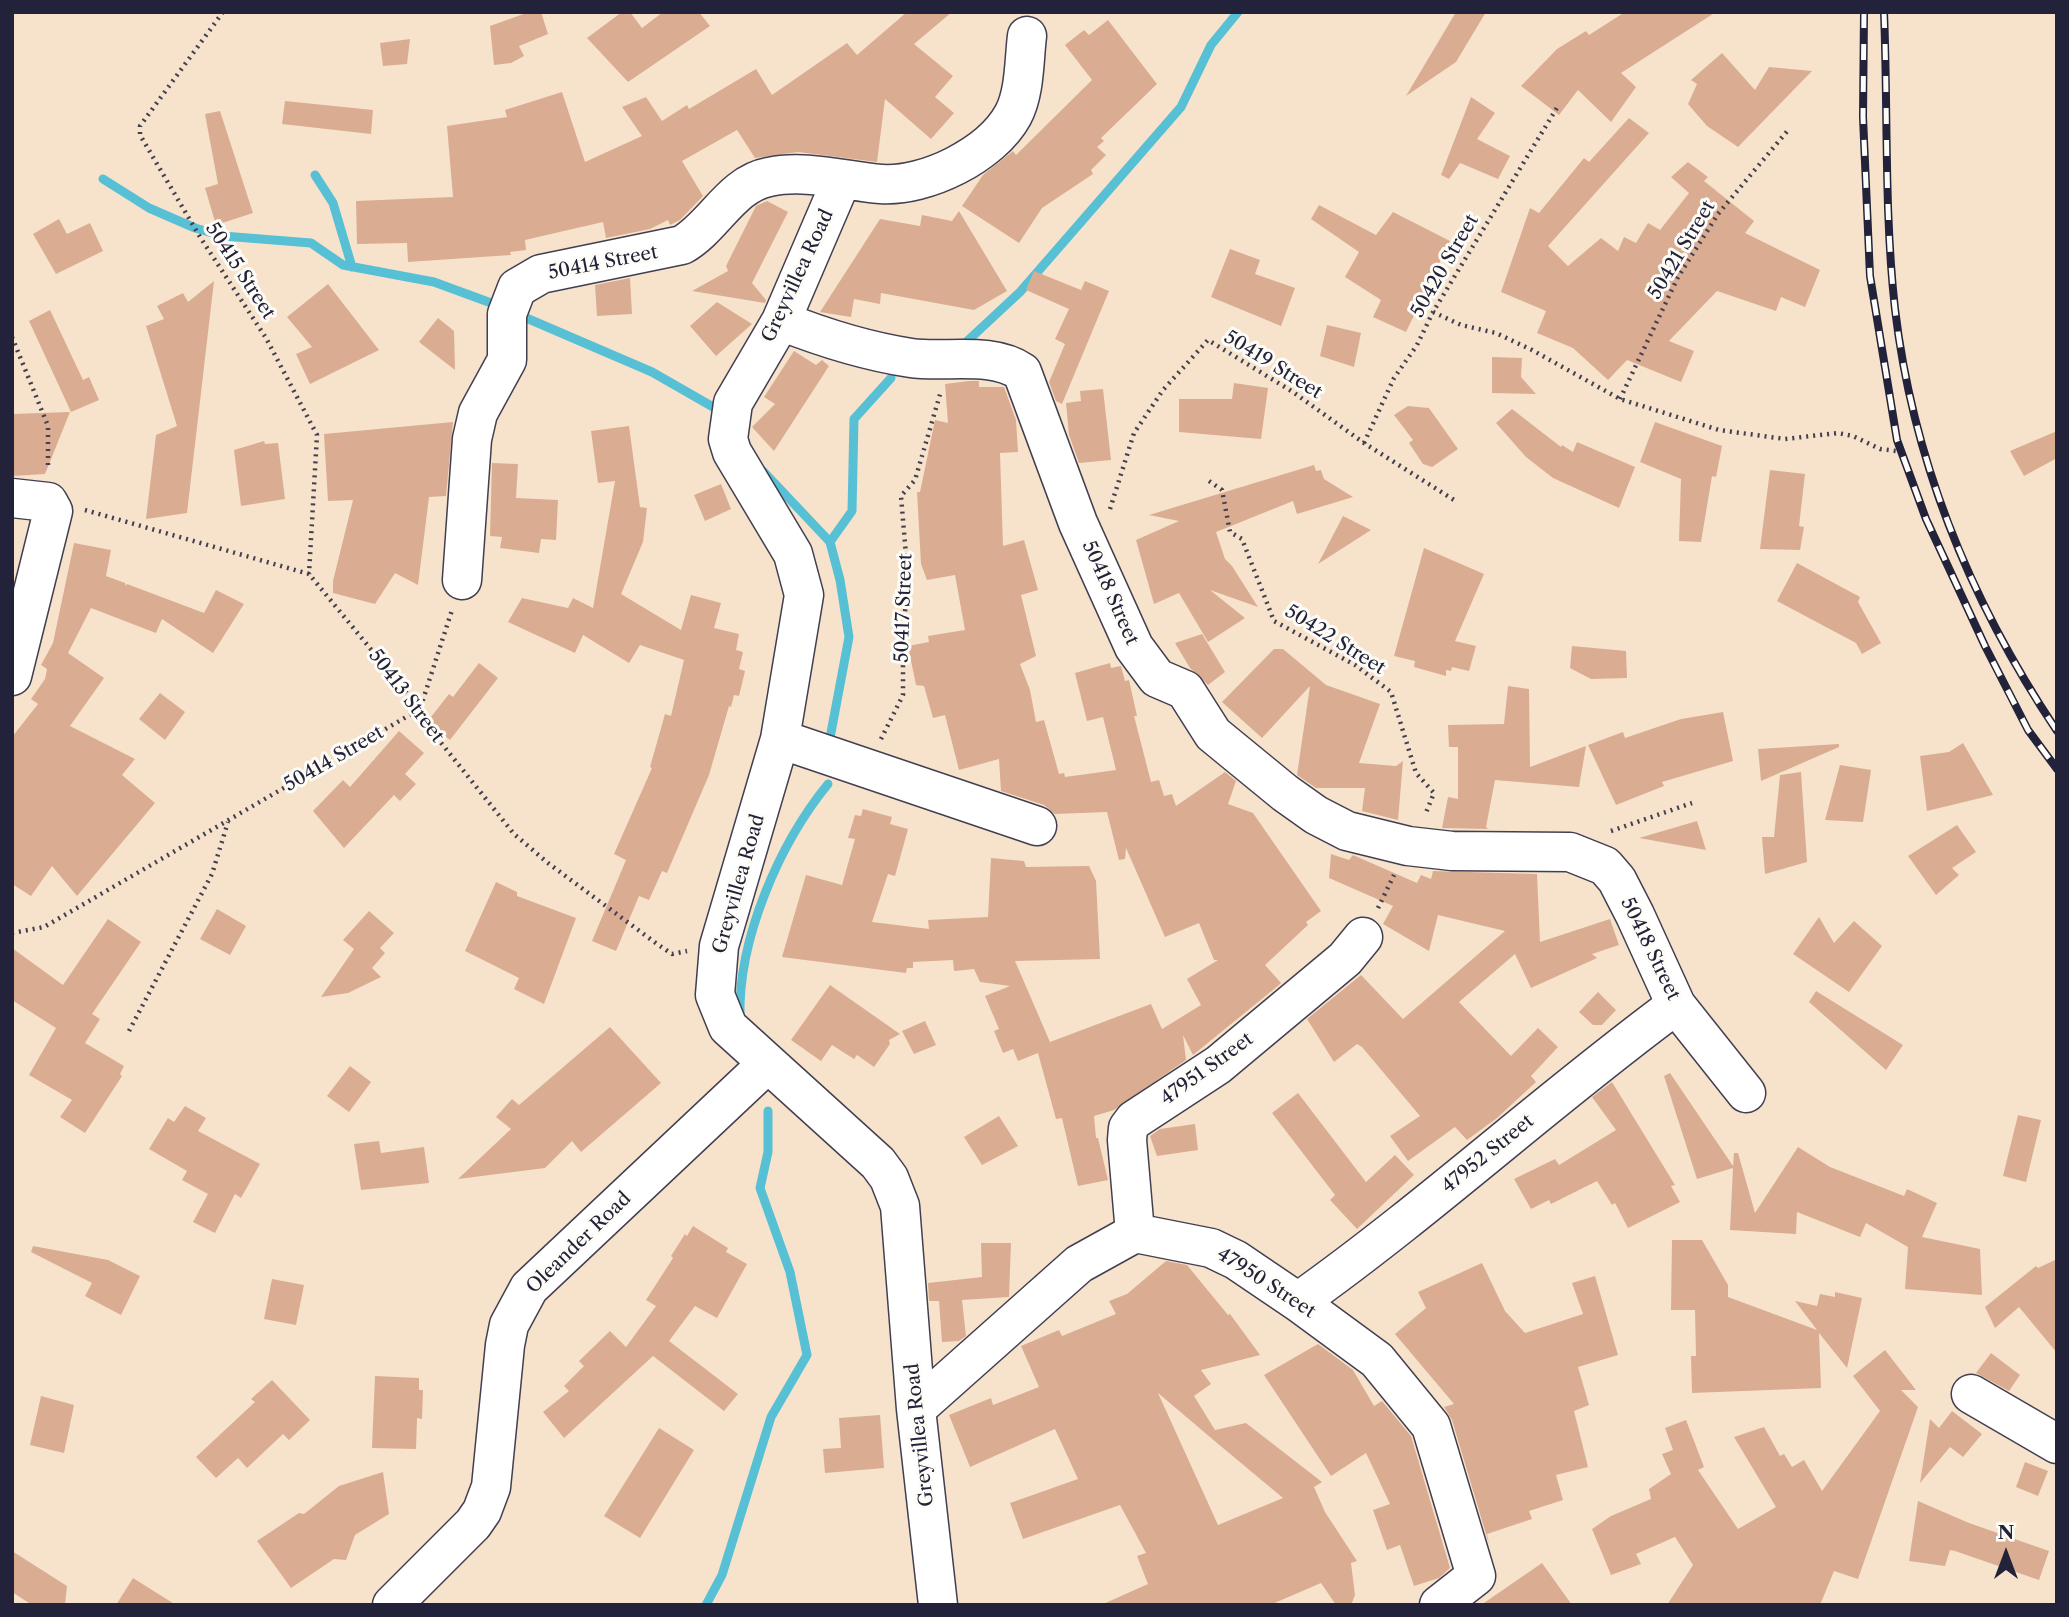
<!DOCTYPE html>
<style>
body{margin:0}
#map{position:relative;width:2069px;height:1617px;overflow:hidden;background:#f7e3cc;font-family:"Libre Caslon Text",serif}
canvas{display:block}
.frame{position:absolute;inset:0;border:14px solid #22223b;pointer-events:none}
.north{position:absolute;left:1971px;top:1519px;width:70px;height:70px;-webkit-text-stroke:5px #fdfcf7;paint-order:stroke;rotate:0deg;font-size:19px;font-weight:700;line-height:28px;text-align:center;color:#22223b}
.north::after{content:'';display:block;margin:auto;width:24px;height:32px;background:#22223b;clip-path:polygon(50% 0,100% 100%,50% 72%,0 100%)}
</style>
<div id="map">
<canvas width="2069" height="1617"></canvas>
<div class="frame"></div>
<div class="north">N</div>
</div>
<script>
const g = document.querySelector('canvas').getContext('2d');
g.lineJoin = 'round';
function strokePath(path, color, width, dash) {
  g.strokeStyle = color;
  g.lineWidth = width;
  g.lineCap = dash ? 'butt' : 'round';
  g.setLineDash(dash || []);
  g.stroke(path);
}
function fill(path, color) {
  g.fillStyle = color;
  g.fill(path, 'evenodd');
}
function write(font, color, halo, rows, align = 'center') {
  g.font = font + ' "Libre Caslon Text",serif';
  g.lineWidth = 6;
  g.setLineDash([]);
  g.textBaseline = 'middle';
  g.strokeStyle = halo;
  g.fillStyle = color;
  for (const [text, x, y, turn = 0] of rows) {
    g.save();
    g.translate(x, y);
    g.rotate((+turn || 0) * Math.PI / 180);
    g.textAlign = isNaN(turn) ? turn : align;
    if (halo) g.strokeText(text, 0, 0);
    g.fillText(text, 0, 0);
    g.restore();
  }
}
const stream = new Path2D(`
 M315 175 333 203 352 267
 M103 179 149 208 195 228 223 236 311 243 343 265 434 282 502 307
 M517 314 652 372 720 411
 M962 346 1020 292 1181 107 1211 45 1238 12
 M763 471 830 542 840 580 849 637 830 738
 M830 542 852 511 854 419 891 378
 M740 1017C738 939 779 844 828 784
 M706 1605 722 1575 771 1417 807 1355 790 1272 760 1188 768 1152V1111`);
const building = new Path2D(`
 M529 12H541L548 34 519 46 524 56 511 63 494 65 490 26Z
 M622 12H630L642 28 663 12H699L710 26 628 82 587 38Z
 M907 12H952L914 44 953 76 935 97 954 113 931 139 885 99 877 162 798 152 755 158 737 130 682 161 703 196 680 220 670 225 668 220 650 229 606 238 603 222 525 240 526 250 510 252 511 255 408 262 407 243 357 244 356 201 453 197 447 126 507 117 505 110 562 92 585 162 642 136 622 107 646 97 662 121 687 105 689 109 756 69 772 95 847 43 857 55Z
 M1456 12H1486L1456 62 1406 96Z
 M1625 12H1716L1621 73 1636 87 1611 122 1578 90 1559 115 1521 86 1557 49 1586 31 1589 35Z
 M1108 20 1157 84 1101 138 1104 141 1097 147 1106 155 1091 170 1093 174 1042 208 1019 243 962 206 983 175 1013 151 1016 155 1092 80 1065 45 1084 30 1089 35Z
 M410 39 407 64 383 66 380 43Z
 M1722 53 1755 90 1769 67 1812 71 1738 147 1707 126 1688 104 1697 84 1691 80Z
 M1471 97 1495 113 1477 139 1510 156 1498 179 1460 163 1449 179 1441 175Z
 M285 101 373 110 371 134 282 124Z
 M220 111 253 213 216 225 205 188 218 184 205 114Z
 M1629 118 1649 133 1548 246 1568 266 1601 238 1618 251 1624 237 1636 243 1648 223 1660 230 1689 193 1671 177 1688 162 1708 177 1704 181 1754 221 1745 233 1820 270 1805 307 1781 297 1776 311 1717 291 1669 341 1694 351 1681 382 1627 360 1608 380 1573 348 1537 333 1546 311 1501 292 1530 208 1539 213 1584 158 1589 162Z
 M767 201 788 212 752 283 766 300 765 303 692 291 728 271 726 266 756 206Z
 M1319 205 1376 235 1393 212 1450 241 1406 332 1373 317 1381 300 1345 277 1359 252 1311 219Z
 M959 211 1007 291 974 310 881 293 880 304 854 299 851 317 820 312 880 219 920 226 922 215 952 221Z
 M59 219 67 234 90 223 103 251 56 274 33 234Z
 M1230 249 1260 260 1255 274 1295 288 1281 326 1211 297Z
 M1034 271 1081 290 1085 281 1109 291 1062 404 1056 401 1049 382 1065 344 1055 339 1069 309 1026 290Z
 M630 278 632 314 597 316 595 285Z
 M214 281 187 513 146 519 156 435 177 426 146 326 164 319 157 306 183 293 188 302Z
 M328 284 379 350 310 384 296 354 312 347 287 317Z
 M717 302 752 324 716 356 690 326Z
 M50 310 83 380 89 377 99 400 71 412 29 321Z
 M438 318 454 331 455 370 419 342Z
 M1327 325 1361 333 1354 367 1320 356Z
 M794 351 816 365 822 360 829 366 774 451 752 427 775 404 764 397Z
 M1492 357 1522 358 1521 377 1536 394 1492 393Z
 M969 381H979V387H1004L1016 420 1018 452 1000 453 1003 546 1024 540 1038 590 1021 595 1036 656 1020 664 1030 690 1036 722 1044 720 1059 774 1064 773 1065 777 1116 770 1103 717 1087 721 1075 673 1110 663 1111 668 1121 666 1125 681 1129 680 1137 716H1134L1151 782 1159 780 1164 796 1172 794 1176 806 1225 772 1236 781 1228 804 1253 813 1321 911 1306 922 1308 925 1265 965 1281 983 1279 985 1193 1055 1183 1035 1186 1060 1114 1110 1094 1116 1096 1138H1098L1108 1180 1078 1186 1062 1118 1056 1119 1038 1053 1018 1061 1013 1049 1003 1053 994 1031 999 1029 985 996 1010 986 980 982 974 969 954 971 953 960 913 962V968H907L906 973 782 957 806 875 842 885 855 839 848 838 855 815 861 816 863 809 892 817 890 824 908 829 895 876 888 874 872 922 929 929 928 920 988 917 991 858 1024 861 1026 867 1089 866 1096 881 1100 959 1015 961 1050 1042 1151 1004 1162 1029 1201 1005 1187 979 1218 960H1214L1199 923 1165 937 1126 848 1125 859 1119 860 1107 812 1055 814 1044 805 1001 791 999 759 959 770 945 715 933 718 924 686 916 685 908 646 929 642 928 636 965 630 955 575 927 580 921 564 917 492H920L935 420 948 423 945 384Z
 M1234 383 1268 388 1261 439 1179 432V399H1232Z
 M1103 389 1111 460 1079 463 1069 435 1066 403 1081 401 1080 391Z
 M1408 406 1429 408 1458 449 1432 467 1423 464 1409 443 1413 440 1394 415Z
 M1512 409 1561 447 1562 445 1573 452 1577 442 1635 467 1619 508 1553 478 1526 457 1496 423Z
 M70 412 45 474 12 476V414Z
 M453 422 446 496 429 497 418 585 395 573 375 604 333 593V581L353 500 328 501 324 434Z
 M1655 422 1722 446 1716 477 1712 476 1701 542 1679 541 1681 479 1640 462Z
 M629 426 640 507 647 508 643 542 621 594 681 630 691 595 721 603 714 628 739 634 736 650 743 652 739 669 745 671 739 696 734 695 731 707 729 706 709 775 667 873 662 871 649 900 639 896 616 951 592 941 626 860 614 854 652 768 650 767 665 714 671 716 684 660 640 645 629 663 583 635 575 653 508 622 522 598 568 608 573 598 593 608 615 481 598 483 591 431Z
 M2057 431V458L2024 476 2010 451Z
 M264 441 265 444 278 443 285 499 241 506 234 450Z
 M492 463 518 464 516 498 558 500 556 540 541 539 539 553 500 548 502 537 490 536Z
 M1314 465 1316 471 1321 470 1324 479 1353 497 1297 514 1293 501 1216 532 1225 559 1232 566 1258 607 1210 590 1245 618 1208 642 1179 593 1154 604 1136 540 1179 521 1149 515Z
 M1770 470 1805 474 1799 526 1804 527 1800 550 1760 549Z
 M721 484 731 509 705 521 694 495Z
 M1343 516 1371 530 1318 564Z
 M74 543 111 550 106 576 125 583 126 586 127 584 204 613 216 590 244 604 213 653 162 619 156 633 91 608 68 653 104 678 70 726 135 759 122 775 155 803 77 896 52 866 31 896 12 884V737L38 704 31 699 45 679 47 669 41 665 53 643Z
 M1424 548 1484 574 1455 641 1476 646 1469 671 1452 667 1451 671 1446 670V676L1414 667 1415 661 1394 656Z
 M1797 563 1860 597 1858 602 1881 643 1862 654 1856 643 1777 601Z
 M1202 634 1225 672 1208 685 1190 668 1175 643Z
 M1572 646 1626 651 1627 678 1591 679 1570 668Z
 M1274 649H1283L1326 685 1380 704 1359 763 1396 766 1403 761 1398 820 1362 811 1365 788H1316L1297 775 1310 686 1262 738 1222 702Z
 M479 663 498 678 450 740 427 722 449 694 453 697Z
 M1508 686 1529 689 1530 767 1586 746 1579 787 1495 780 1486 827 1488 829 1442 828 1448 797 1458 799V747H1449L1448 725 1504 724Z
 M160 693 185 712 165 740 139 719Z
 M1723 712 1733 761 1662 782 1664 786 1616 805 1588 745 1623 732 1625 738 1681 719Z
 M399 731 424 753 405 774 416 784 400 801 394 795 344 848 313 811 343 780 350 787Z
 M1963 743 1993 795 1927 811 1920 756 1949 752Z
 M1839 744V747L1761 781 1758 749Z
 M1840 765 1871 770 1863 822 1825 820Z
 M1801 772 1807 862 1765 874 1762 837H1774L1780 775Z
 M1697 821 1706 850 1639 838Z
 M1957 825 1976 852 1952 868 1959 875 1936 895 1908 856Z
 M1331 854 1349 860 1353 855 1417 883 1421 875 1431 879 1433 871 1537 874 1540 942 1610 919 1619 945 1592 954 1597 958 1531 988 1515 954 1459 1002 1511 1056 1538 1028 1558 1047 1531 1076 1536 1082 1497 1118 1467 1140 1455 1127 1408 1161 1390 1136 1420 1116 1362 1047 1357 1044 1334 1062 1307 1019 1361 975 1403 1019 1505 931 1438 915 1429 951 1383 924 1393 906 1329 878Z
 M496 882 517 892V896L576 918 544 1004 514 989 519 978 465 951Z
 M217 909 246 926 230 955 200 939Z
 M369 911 394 933 380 948 385 953 372 968 381 977 348 993 321 997 354 949 343 940Z
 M1819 917 1834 943 1854 921 1882 946 1849 992 1793 954Z
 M108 919 141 942 92 1014 100 1019 85 1043 124 1066 120 1074 122 1076 85 1133 60 1117 72 1100 29 1075 56 1028 12 1000V948L63 985Z
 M830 985 900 1034 889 1040 890 1044 874 1067 857 1055 854 1059 832 1045 821 1061 791 1040Z
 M1816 991 1903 1045 1886 1070 1809 1002Z
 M1598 992 1616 1010 1602 1025H1593L1579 1012Z
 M925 1021 936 1045 914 1054 902 1031Z
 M610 1027 661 1083 581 1152 572 1141 545 1168 458 1179 511 1129 496 1117 512 1099 519 1105Z
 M350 1066 371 1082 349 1112 327 1096Z
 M1670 1073 1733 1166 1734 1153H1738L1755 1213 1798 1147 1830 1167 1904 1196 1907 1189 1937 1203 1922 1237 1980 1249 1982 1295 1905 1289 1908 1247 1866 1223 1860 1237 1797 1212 1796 1234 1730 1230 1733 1168 1697 1179 1664 1076Z
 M1612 1082 1675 1185 1671 1186 1680 1202 1628 1228 1615 1203 1612 1205 1597 1181 1551 1204 1549 1200 1531 1209 1514 1179 1555 1159 1559 1165 1616 1130 1592 1097Z
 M1298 1093 1366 1182 1395 1155 1414 1175 1357 1229 1330 1200 1335 1195 1272 1113Z
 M185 1106 206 1118 198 1131 260 1164 241 1198 235 1194 215 1233 193 1222 208 1194 182 1180 187 1171 149 1149 168 1118 174 1122Z
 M2018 1115 2041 1120 2026 1182 2003 1176Z
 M999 1116 1018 1146 982 1165 964 1137Z
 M1195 1124 1198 1150 1157 1156 1150 1136 1160 1129Z
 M379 1141 381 1153 424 1147 429 1183 361 1190 354 1144Z
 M693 1226 728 1248 726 1252 747 1264 717 1318 695 1306 669 1341 738 1394 724 1411 653 1356 564 1438 543 1412 569 1391 564 1386 584 1366 579 1361 610 1331 626 1347 656 1306 646 1300 673 1258 671 1256 685 1234 687 1236Z
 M1672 1240H1702L1728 1285V1297L1817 1330 1795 1301 1817 1306 1820 1294 1835 1297V1292L1862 1298 1847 1368 1819 1333 1821 1388 1692 1393 1691 1356H1696L1695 1310H1671Z
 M981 1243H1011L1009 1297 962 1300 966 1336 959 1341 942 1342 939 1301H929L928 1283 982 1277Z
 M33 1246 108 1260 140 1276 121 1315 85 1296 92 1283 31 1252Z
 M2057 1259V1353L2019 1307 1995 1328 1985 1307 2036 1266 2038 1268Z
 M1166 1261 1187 1265 1228 1315 1230 1314 1260 1355 1201 1370 1211 1384 1194 1396 1215 1430 1246 1423 1322 1482 1314 1487 1325 1512 1357 1561 1351 1563 1355 1595 1351 1605H1336L1321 1583 1270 1605H1101L1148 1584 1137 1556 1146 1553 1120 1505 1023 1539 1010 1503 1078 1479 1055 1429 970 1467 949 1415 991 1398 993 1405 1039 1387 1021 1346 1059 1330 1062 1336 1116 1314 1109 1301 1127 1294ZM1158 1393 1217 1443 1283 1498 1218 1525Z
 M1482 1263 1505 1311 1525 1333 1583 1314 1572 1283 1595 1276 1618 1355 1578 1367 1589 1405 1574 1411 1588 1467 1556 1475 1563 1500 1529 1511 1532 1519 1487 1534 1489 1544 1452 1420 1444 1407 1454 1404 1395 1334 1426 1308 1418 1292Z
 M272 1279 304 1285 296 1325 264 1319Z
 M1318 1344 1353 1370 1374 1406 1382 1401 1411 1436 1450 1568 1439 1578 1414 1586 1400 1545 1387 1550 1373 1510 1390 1504 1366 1453 1331 1476 1264 1375Z
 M1885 1350 1916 1390H1901L1918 1407 1858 1579 1834 1571 1820 1605H1667L1693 1565 1675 1537 1636 1554 1641 1564 1611 1575 1592 1529 1611 1516 1651 1499 1649 1489 1671 1474 1662 1454 1673 1450 1665 1428 1686 1420 1704 1467 1698 1470 1738 1529 1776 1507 1734 1437 1764 1427 1780 1456 1784 1454 1792 1467 1804 1460 1822 1491 1880 1411 1853 1376Z
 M1991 1353 2020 1375 2009 1391 1976 1373Z
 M375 1376 419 1378V1390H423L422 1419 417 1418 416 1449 372 1448Z
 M272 1380 310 1420 289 1440 283 1434 247 1468 238 1458 216 1478 196 1457 255 1402 251 1399Z
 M41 1396 74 1405 64 1453 30 1445Z
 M1952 1411 1982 1434 1963 1457 1950 1447 1920 1483 1930 1419 1939 1428Z
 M880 1415 884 1468 825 1473 823 1449 841 1448 839 1418Z
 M659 1428 694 1450 640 1538 604 1516Z
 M2025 1462 2048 1471 2038 1496 2016 1487Z
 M383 1472 389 1514 355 1535 346 1560 334 1559 291 1588 257 1541 299 1513 304 1514 339 1486Z
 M1918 1501 1969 1523 2049 1551 2039 1580 1955 1551 1950 1550 1945 1566 1909 1561Z
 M12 1551 67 1586 65 1605H32L12 1592Z
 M1542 1563 1572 1605H1481Z
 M133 1578 176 1605H116Z`);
const path = new Path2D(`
 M223 12 140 126V135L200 237 266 338 317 435 309 574
 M1433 312 1461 325 1496 333 1532 350 1620 399 1719 430 1785 439 1838 433 1853 436 1880 449 1896 451
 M12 337 48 426V468
 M1620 399 1678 277 1718 214 1789 129
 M1364 443 1394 378 1417 345 1433 312 1558 106
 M1209 481 1222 490 1230 532 1242 539 1274 621 1355 665 1391 692 1416 773 1434 793 1425 815
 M1110 509 1134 433 1163 390 1208 340 1293 392 1364 443 1454 500
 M85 510 309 574 420 709 426 724 514 834 548 863 657 944 672 954 687 951
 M881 739 903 695V634L908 579 901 496 915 480 941 391
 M1611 831 1692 803
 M1378 908 1394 875
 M12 933 44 927 420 709 452 610
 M129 1031 212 874 228 822`);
const minor = new Path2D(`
 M842 179 781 321 733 403 728 439 732 452 793 554 804 595 780 739 719 946 715 995 728 1027 878 1163 889 1178 900 1206 916 1409 938 1605
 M781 321C824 338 865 351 911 358 946 363 991 351 1022 372L1078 523 1134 647 1157 678 1185 690 1213 734 1285 793 1316 815 1347 831 1408 846 1452 851 1570 852 1605 866 1617 880 1635 915 1676 1005 1746 1093
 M12 498 48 502 53 511 12 676
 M462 580 472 439 478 413 507 360V314L517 288 541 274 682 245C714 227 731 184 769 177 805 169 845 181 881 184 926 187 991 155 1013 115 1025 93 1024 60 1027 36
 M780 739 1037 826
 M1135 1233 1127 1140 1128 1128 1134 1120 1218 1065 1345 959 1363 937
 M1298 1302C1429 1209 1547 1100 1676 1005
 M1971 1394 2057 1444
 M916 1409 1079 1264 1135 1233 1211 1248 1236 1260 1298 1302 1377 1360 1431 1426 1476 1576 1439 1605
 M392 1605 473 1524 482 1511 491 1487 505 1345 509 1325 529 1288 767 1064`);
const rail = new Path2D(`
 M1864 12 1863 117 1870 276 1897 440 1926 519 1985 646 2028 730 2057 769
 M1884 12C1888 111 1884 211 1895 309 1913 462 1972 604 2057 731`);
const streetNames = [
 ["50421 Street",1682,250,-59],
 ["50414 Street",603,263,-11],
 ["50420 Street",1445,266,-60],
 ["50415 Street",240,271,57],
 ["Greyvillea Road",798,276,-65],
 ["50419 Street",1273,365,32],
 ["50418 Street",1110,593,66],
 ["50417 Street",904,608,-88],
 ["50422 Street",1335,640,32],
 ["50413 Street",406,696,53],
 ["50414 Street",334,759,-30],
 ["Greyvillea Road",739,884,-74],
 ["50418 Street",1650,949,64],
 ["47951 Street",1207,1069,-36],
 ["47952 Street",1488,1154,-39],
 ["Oleander Road",579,1243,-44],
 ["47950 Street",1266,1283,33],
 ["Greyvillea Road",920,1435,-96]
];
strokePath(stream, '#58c0d5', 9);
fill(building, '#daad92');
strokePath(minor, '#423f51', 41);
strokePath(path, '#423f51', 4.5, [2, 5]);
strokePath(minor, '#fff', 38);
strokePath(rail, '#22223b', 8);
strokePath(rail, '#fdfcf7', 5, [16]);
write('19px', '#22223b', '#fdfcf7', streetNames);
</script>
